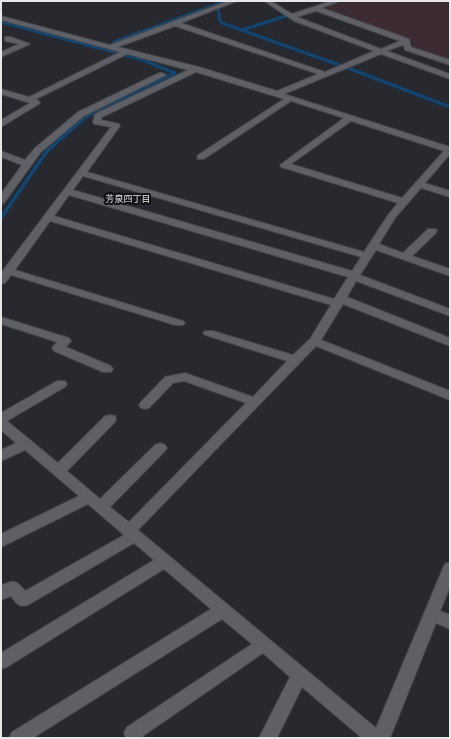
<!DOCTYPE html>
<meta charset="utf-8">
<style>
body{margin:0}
#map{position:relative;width:451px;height:739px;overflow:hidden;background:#28292e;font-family:"Source Serif 4",serif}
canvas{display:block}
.frame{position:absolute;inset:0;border:2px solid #e7e7ea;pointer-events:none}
</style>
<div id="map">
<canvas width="451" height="739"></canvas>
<div class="frame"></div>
</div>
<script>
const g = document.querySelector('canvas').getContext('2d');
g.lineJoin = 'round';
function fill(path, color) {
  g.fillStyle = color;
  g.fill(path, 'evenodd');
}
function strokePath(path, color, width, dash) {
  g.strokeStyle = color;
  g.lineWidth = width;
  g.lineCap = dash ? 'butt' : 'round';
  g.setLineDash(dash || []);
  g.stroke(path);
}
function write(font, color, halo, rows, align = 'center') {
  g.font = font + ' "Source Serif 4","Noto Sans JP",serif';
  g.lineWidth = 4;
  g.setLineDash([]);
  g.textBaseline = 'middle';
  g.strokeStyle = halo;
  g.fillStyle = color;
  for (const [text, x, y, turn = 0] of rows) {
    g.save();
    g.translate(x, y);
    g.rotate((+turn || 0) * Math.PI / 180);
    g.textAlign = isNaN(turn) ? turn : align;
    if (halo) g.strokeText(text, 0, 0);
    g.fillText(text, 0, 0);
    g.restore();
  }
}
const education = new Path2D(`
 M343 1H450V60L413 47 412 45 416 43 323 9Z`);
const streamFar1 = new Path2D(`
 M215 5 227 1
 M218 9 220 21 222 23 339 65
 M1 22 140 59 175 73 88 116 79 123
 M242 30 292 14
 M114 42 212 6
 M348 68 450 107`);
const stream = new Path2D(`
 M1 218 47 151 80 122`);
const street = new Path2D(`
 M228 1H237L181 23 325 72 374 51 294 21 264 1H271L292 14 331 1H340L322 8 409 39 411 47 450 60V65L405 50 403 45 387 51 450 74V79L381 54 284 94 450 147V154L425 183 450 191V197L421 188 395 218 379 244 403 253 428 229H436L437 231 436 233 412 256 450 269V276L376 250 360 275 450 309V316L356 281 347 297 450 338V346L343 304 321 340 450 391V400L316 346 138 530 376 728 443 568 445 564 450 562V587L440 611 450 615V629L436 623 390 738H362L302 687 277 738H259L290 677 263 653 143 736 144 738H126L124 733 127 727 252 644 222 619 33 738H9L12 732 211 609 164 569 7 667 1 669V653L154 560 134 543 28 605C19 608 16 603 11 596L1 600V586C14 579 16 580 25 591L124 535 88 504 1 547V534L79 496 25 450 1 461V450L16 443 1 430V413L57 381H65L67 384 65 387 7 421 58 463 105 416 110 415 115 416 116 419 115 422 67 471 100 499 155 445 160 443 165 445 167 448 165 451 110 507 129 522 246 403 184 381 173 383 149 408 145 409 141 408 139 405 141 402 165 377 185 373 253 397 287 361 205 335 203 333 205 331H213L293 355 310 339 331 305 50 221 15 270 183 321 185 323 183 325H175L11 275 5 283 1 284V274L4 269 111 127 94 124 93 122 95 114 188 70 127 54 36 99 40 102 39 104 1 127V120L30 103 1 94V89L29 97 120 52 1 20V16L110 45ZM316 11 400 41 381 49 297 17ZM175 26 318 74 277 91 199 67 118 47ZM196 72 284 99 198 155 197 157 198 159H204L291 101 344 118 280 165 281 167 398 203 388 215 364 252 87 172 120 126 119 124 101 120 102 117ZM351 121 444 151 402 198 291 164ZM83 176 361 257 352 271 73 190ZM69 195 348 277 334 299 54 216Z
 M5 37H11L30 44 1 57V52L19 44 5 41Z
 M159 73H162L166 75 84 116 41 152 4 203 1 204V194L22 165 1 157V151L25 160 35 148 78 112Z
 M1 317 69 338 71 341 66 347 111 366 113 369 111 372H103L54 351 52 348 57 342 1 324Z`);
const farNeighbourhoodnames = [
 ["芳泉四丁目",128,200]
];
fill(education, '#3d2b33');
strokePath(streamFar1, '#0c4777', 3);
strokePath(stream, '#0c4777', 3.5);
strokePath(street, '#444549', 2);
fill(street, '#5f6065');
write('9px', '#e7e7ea', '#121214', farNeighbourhoodnames);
</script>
